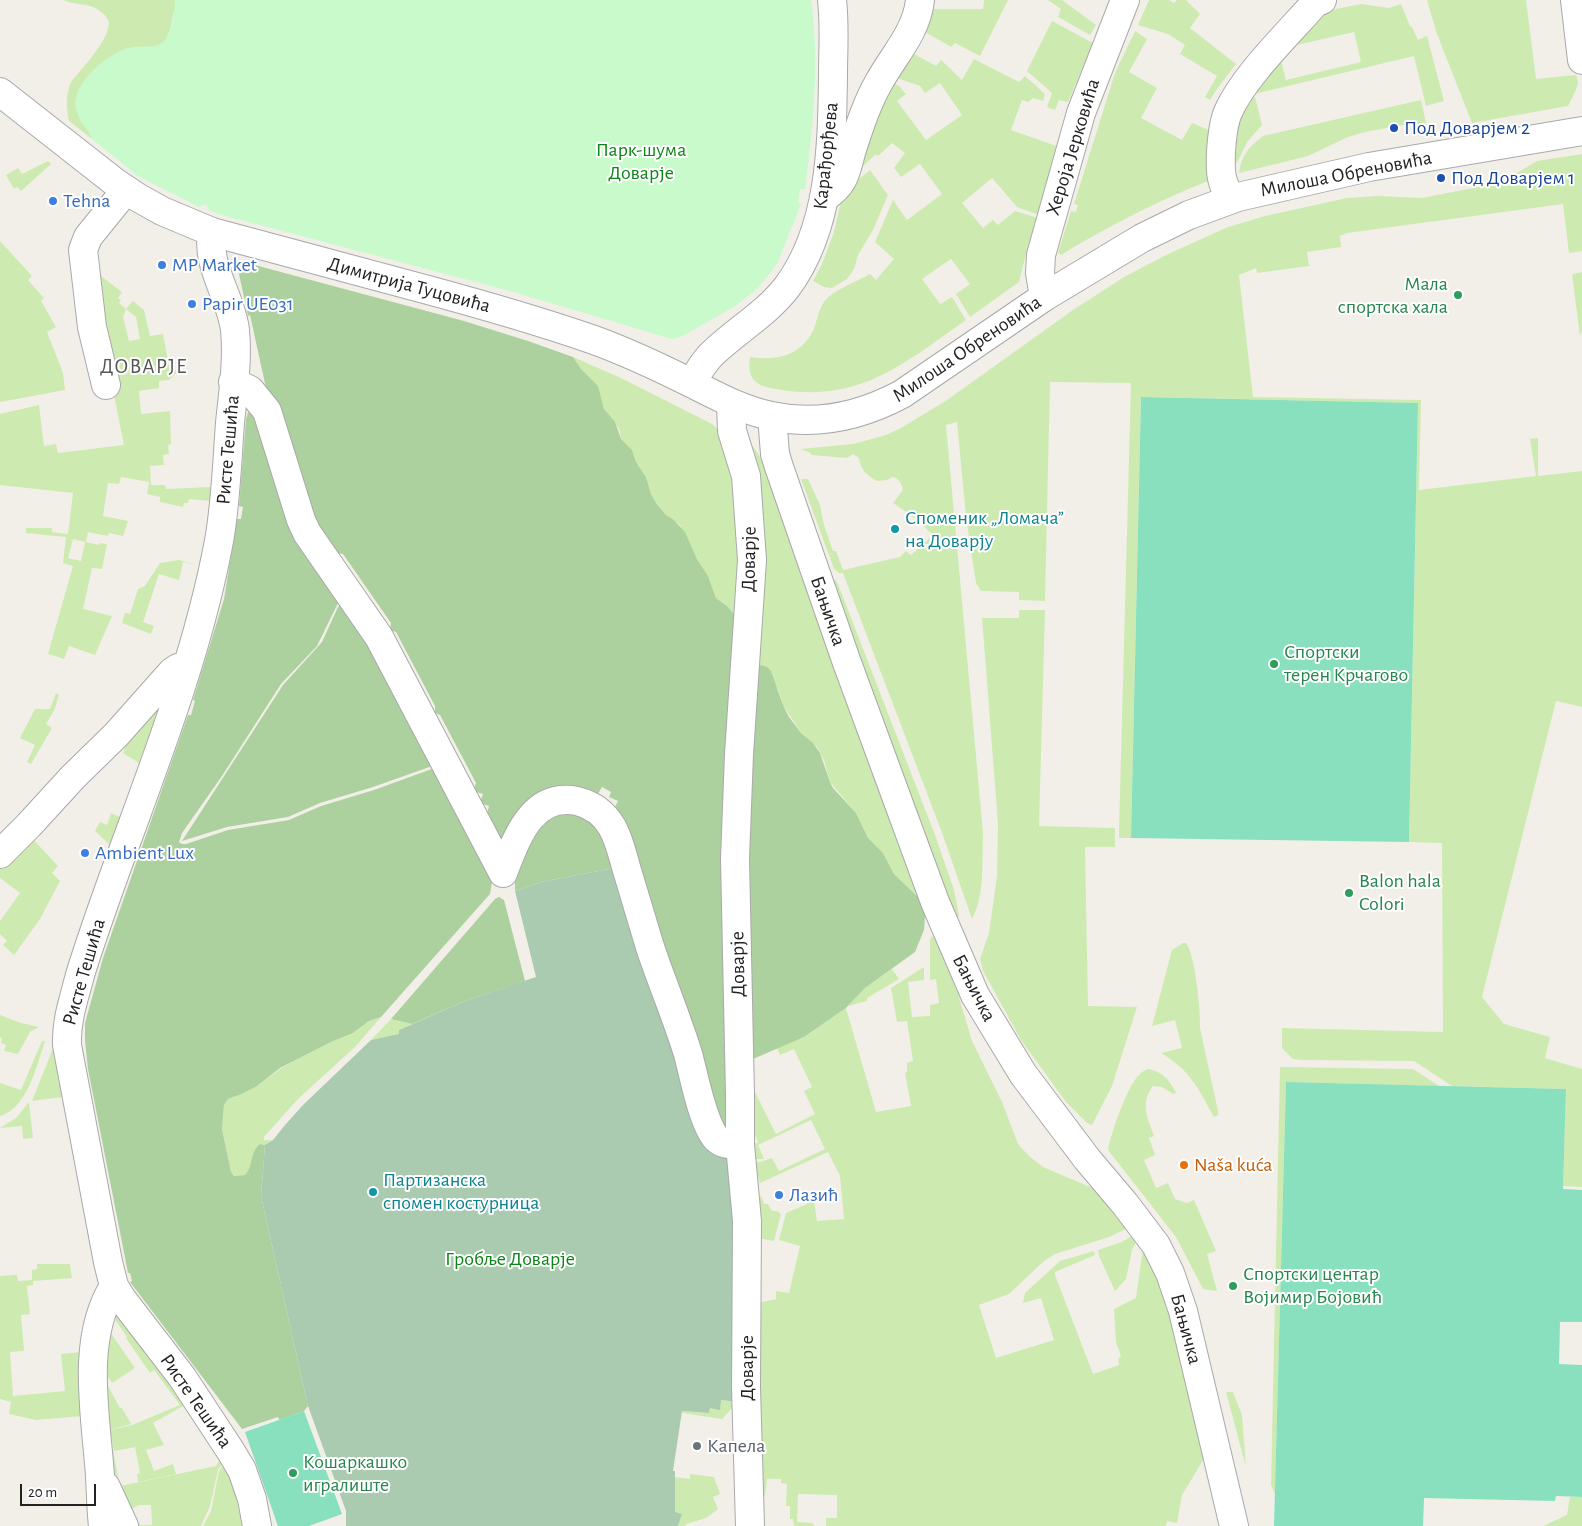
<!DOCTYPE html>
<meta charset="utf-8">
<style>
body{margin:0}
#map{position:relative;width:1582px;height:1526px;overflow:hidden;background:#f2efe9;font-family:"Alegreya Sans",sans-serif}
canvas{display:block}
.scale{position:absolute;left:20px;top:1484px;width:76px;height:22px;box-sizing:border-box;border:2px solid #222;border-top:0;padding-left:6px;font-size:15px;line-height:18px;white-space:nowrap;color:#222;-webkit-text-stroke:4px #fff;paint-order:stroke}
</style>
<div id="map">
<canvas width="1582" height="1526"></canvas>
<div class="scale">20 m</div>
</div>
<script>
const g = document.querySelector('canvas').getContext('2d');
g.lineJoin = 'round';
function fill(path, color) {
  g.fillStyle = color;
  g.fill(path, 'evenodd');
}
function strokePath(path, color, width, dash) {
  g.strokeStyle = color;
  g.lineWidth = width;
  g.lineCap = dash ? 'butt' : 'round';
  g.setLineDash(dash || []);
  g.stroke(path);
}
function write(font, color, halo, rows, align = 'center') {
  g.font = font + ' "Alegreya Sans",sans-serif';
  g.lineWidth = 4;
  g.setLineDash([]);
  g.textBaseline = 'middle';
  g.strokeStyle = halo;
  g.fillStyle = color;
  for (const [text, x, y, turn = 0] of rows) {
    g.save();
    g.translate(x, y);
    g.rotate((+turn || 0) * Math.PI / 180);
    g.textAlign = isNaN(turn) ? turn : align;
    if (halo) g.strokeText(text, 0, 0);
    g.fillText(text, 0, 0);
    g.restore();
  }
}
const grass = new Path2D(`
 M63 0H184L173 14 170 31 166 40 159 46 127 49 80 120 89 130 92 139 69 121C66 107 66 95 71 82 81 69 114 35 108 20 107 16 100 11 97 9 88 3 73 5 63 0Z
 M984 0H1008L980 56 955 43 951 47 920 29 929 9H983Z
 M1048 0H1062L1096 25 1090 35 1058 17 1061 9Z
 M1149 0H1169L1174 3 1177 0H1186L1200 14 1190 28 1236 64 1217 89 1210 100 1205 97 1217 76 1180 54 1185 45 1168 34 1138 25Z
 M1427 0H1526L1536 79 1575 75 1577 77 1578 84 1575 92 1568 106 1472 123 1437 34Z
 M1361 4 1389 8 1401 4 1410 26 1412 27 1418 40 1427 36 1444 101 1426 106 1414 56 1250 95 1280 57 1286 80 1361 62 1354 32 1288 47 1320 15 1331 10Z
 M1052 21 1093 43 1068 102 1059 100 1055 110 1047 107 1052 93 1027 71Z
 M1135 31 1147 39 1129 72 1157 88 1141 118 1182 140 1192 123 1209 130 1208 181C1156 202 1108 226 1061 255L1058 253 1071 211 1076 212 1078 205 1074 204 1115 73Z
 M907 50 936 66 941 60 962 80 974 59 1019 82 1025 76 1045 94 1043 101 1033 98 1028 102 1022 100 1011 130 1059 147 1039 215 1017 207 992 178 962 203 983 228 993 220 998 225 1015 211 1038 218 1028 246 1019 282 970 317 956 294 970 284 951 259 922 279 940 304 952 297 966 320C903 364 859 404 776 389 755 386 747 379 750 357 776 361 800 356 813 331 817 322 818 310 824 302 831 291 858 281 870 274L876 280 894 259 875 242 893 200 907 220 942 194 920 164 901 177 894 168 905 153 892 143 878 156 876 154 860 169 888 80 899 86 906 94 897 101 926 140 962 115 940 83 925 93 920 86 891 76Z
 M1255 97 1262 125 1247 142 1237 163H1233L1234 137 1247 99Z
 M1421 100 1426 123 1403 125 1365 132 1348 137 1308 156 1239 173C1241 155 1250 146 1263 136Z
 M1582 154V251L1569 253 1563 204 1347 233 1340 236 1341 247 1307 252 1309 266 1257 273 1256 268 1239 275 1253 397 1421 400 1419 490 1536 476 1530 439 1538 438V476L1582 471V707L1556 701 1482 997 1504 1024 1550 1037 1545 1058 1582 1069V1187L1563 1186 1566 1089 1452 1086 1414 1061 1301 1060 1293 1059 1282 1048V1028L1443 1032 1442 843 1409 842 1418 403 1141 397 1131 838H1119V830L1131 383 1050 382 1045 601 1019 600V592L981 591 976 583 966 517 957 422 946 425 983 833C982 859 985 896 972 919L941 830 843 573H839L834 569 801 479H808L820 505 824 525 833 551H836L843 570 900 557 906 551 911 555 933 535 912 516 893 503 903 490C902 484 898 477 892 477L888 480 877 481C866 475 861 470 859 458L853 454 847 458 811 455V453L800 449 853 444 886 435 901 428 947 400 1073 310 1124 277 1166 255 1228 227 1265 216 1347 198 1378 196 1422 198 1494 184 1505 180 1537 161Z
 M48 161 51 164 21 191 17 187 14 189 6 175 18 168 22 174Z
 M870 170 888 195 873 230 858 255 854 269 847 279 832 288 824 287 813 281 822 264 834 232 841 201 853 184Z
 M0 241 32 276 28 280 44 298 41 301 56 327 47 332 63 373 65 390 0 402Z
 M88 266 122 292 118 298 121 300 119 303 126 309 133 301 144 310 150 336 163 334 170 371 176 370 177 372 169 380 159 381V388L139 391 141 414 170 411 171 444 168 445 169 454 163 455 164 465 150 466 151 485H165L166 489 211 487 210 501 189 499 188 503H184L183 507 160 502V497L147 494 149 482 121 477 119 484 108 483 103 516 128 521 123 536 109 533 108 536 88 532 86 542 99 545 100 543 107 544 102 569 92 568 83 609 112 616 95 655 69 646 64 659 48 654 73 566 63 563 66 537 26 533V528H52V532L68 534 73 493 0 485V414L39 405 44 446 56 444 58 453 124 445ZM126 309 136 317 140 339 129 341 123 317ZM73 539 85 542 81 561 68 558Z
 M1582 272V330L1580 336 1572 274Z
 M573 357 623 379 712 424 722 433 743 511 735 615 727 606 716 598 708 576 697 559 680 525 666 515 656 503 651 494 646 477 636 462 634 455 621 439 619 429 604 409 602 403Z
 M748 441 758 453 769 477 924 907 918 897 894 874 883 853 870 842 856 813 830 782 824 760 817 747 801 733 783 705 778 689 756 666Z
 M179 560 200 566 183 562 179 580 159 574 143 622 154 626 151 634 122 623 125 613 130 614 138 589 145 586 160 563Z
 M830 578 835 580 838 584 935 835 954 890 959 916 955 919Z
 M1019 610H1045L1039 826 1115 828V847H1085L1088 1006 1137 1007 1112 1086 1092 1125 1087 1123 1066 1102 1021 1040 983 971 980 959 989 933 997 876 998 824 982 618H1019Z
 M165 692 139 763 123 753 130 735Z
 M56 693 59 695 54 711 46 724 52 728 31 764 27 762 35 745 20 738 35 709H50Z
 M111 813 120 817 110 845 95 831 100 822 107 825Z
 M31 837 58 866 52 873 60 881 40 919 14 955 3 945 7 941 0 934V921L20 893 0 878V864Z
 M932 936 936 939 958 994 972 1041 1002 1102 1018 1144 1029 1156 1043 1167 1095 1189 1128 1228 1109 1237 1055 1254 1044 1261 1009 1294 979 1305 996 1358 1054 1340 1041 1298 1023 1303 1025 1293 1060 1261 1094 1251 1095 1255 1055 1272V1275L1093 1374 1119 1365 1118 1359 1121 1356 1116 1342 1114 1309 1136 1298 1143 1248 1159 1278 1172 1316 1205 1457 1182 1495 1177 1523 1167 1521 1166 1526H826V1518H837V1495L798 1494 797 1522 813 1523 814 1526H794L793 1519H790V1506H786L787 1484 781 1483V1479H767L765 1496H756L753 1304 776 1299V1291L789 1293 800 1246 779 1240 786 1213 814 1201 817 1221 844 1219 840 1176 828 1152 760 1183 753 1161 760 1162 772 1158 779 1171 825 1149 811 1120 758 1145 764 1159H753L750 1146 758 1142 748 1119 746 1094 754 1090 776 1134 815 1114 804 1091 812 1087 794 1049 780 1055 777 1048 804 1037 846 1008 876 1112 911 1106 905 1073 907 1072V1063L913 1061 907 1021 897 1022 891 988 924 967V980L908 982 912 1017 930 1016V1005L939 1003 936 979 930 980V940Z
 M1183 943H1186C1195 953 1201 1013 1200 1028L1218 1111V1115L1214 1117C1197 1087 1192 1072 1161 1053L1182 1048 1175 1020 1152 1026 1172 950Z
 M892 969 899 979 867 998V1001L848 1006 865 988Z
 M0 1015 21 1023 39 1027 30 1032 18 1054 4 1051 6 1045 1 1043 2 1039 0 1037Z
 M381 1017 356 1046 298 1099 264 1137V1140H273L265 1145 260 1144 249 1171 245 1175 234 1176 231 1172 222 1129 224 1105 228 1099 242 1094 257 1086 280 1069 294 1061 331 1042 353 1033 369 1021Z
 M391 1019 412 1024 399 1030 400 1034 371 1040Z
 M42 1041H45C37 1065 27 1109 0 1116V1083L21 1090Z
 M53 1048 62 1097 32 1101Z
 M1280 1067 1413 1069 1439 1086 1286 1082 1275 1494 1271 1485Z
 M1148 1069C1163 1072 1169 1079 1176 1093L1173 1094 1162 1087 1153 1086C1140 1104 1147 1116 1154 1136L1149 1138 1155 1155 1144 1160 1156 1188 1168 1183 1175 1199 1187 1203 1194 1200 1216 1251 1207 1254 1217 1291 1203 1289 1176 1237 1108 1150C1111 1133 1128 1083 1141 1073 1143 1071 1146 1070 1148 1069Z
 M29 1102 33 1138 23 1139 22 1126 0 1128 16 1118Z
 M761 1196 764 1204H768L772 1211H777L781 1214 774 1241 753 1237 751 1199Z
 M1133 1235 1137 1240 1132 1250 1126 1279 1115 1291 1099 1256 1098 1250 1122 1242Z
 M37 1264H70L72 1278 33 1281V1285L27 1286 30 1314 21 1315 24 1351 10 1352 13 1396 65 1391 61 1354 82 1352 83 1416 36 1420 9 1414 11 1402 0 1399V1276L17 1275 18 1281 32 1280V1270L37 1269Z
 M116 1316 119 1318 185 1405 153 1423 164 1445 146 1450 154 1471 173 1464 176 1474 138 1482 137 1474 140 1473 135 1447 114 1451 110 1430 132 1425 180 1405 154 1370 150 1373 126 1338 127 1337 114 1318Z
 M110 1332 135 1368 112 1383 109 1378 102 1379Z
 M102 1384 108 1386 120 1408H122L131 1424 109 1430 120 1486 216 1466 220 1459 223 1463 218 1470 210 1506 201 1526H132L131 1523H140V1525H152L151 1505H139L126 1512 112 1480Z
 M1226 1392H1233L1242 1415 1246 1467Z
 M721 1400 738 1402 722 1419 682 1413V1411L709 1413 710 1408Z
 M224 1465 234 1488 242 1526H203L211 1511 219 1471Z
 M690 1474 714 1477 720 1494 713 1497 718 1509 706 1518 686 1524V1526H678L682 1514 675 1513V1477L690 1479Z
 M1570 1497H1582V1526H1543L1567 1515Z`);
const forest = new Path2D(`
 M236 260 464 321 528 341 573 357 581 369 598 386 604 409 615 422 621 439 632 450 636 462 646 477 651 494 656 503 666 515 674 520 685 532 697 559 708 576 716 598 727 606 735 615 734 1120 724 1132 611 815 618 801 609 797 611 792 602 787 594 801 587 797 502 840H497L484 825 489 806 480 803 483 794 473 791 476 783 440 715 435 713V706L396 632 390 630 391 623 343 554 329 551 314 530 266 388 250 315 248 316Z
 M248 412 253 414 342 595 317 646 281 684 222 776 182 833 179 842 182 844H186L228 830 289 820 321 806 374 790 437 767 492 882 490 894 381 1017 369 1021 353 1033 331 1042 280 1068 257 1086 242 1094 228 1099 224 1105 222 1129 231 1172 234 1176 245 1175C254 1166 249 1153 260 1144L265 1145 261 1196 308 1406 304 1411 279 1420 278 1417 242 1429 130 1282 132 1281 130 1273H128L88 1069 85 1041V1023L103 958 188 715H191L195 701 193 700 224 599 237 519H241L243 507 239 506 246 419Z
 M344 597 438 764 373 787 320 803 288 817 227 827 182 841 283 685 322 642 338 607Z
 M760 665 767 667 771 671 783 705 789 717 801 733 813 743 820 753 830 782 833 788 856 813 868 838 883 853 894 874 918 897 924 907 925 916 924 930 915 952 865 988 846 1008 804 1037 746 1062 742 882 756 666Z
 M551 811 594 815 619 867 541 882 515 891V874L525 834Z
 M499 897 504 900 525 981 465 1001 412 1024 391 1019 495 899Z`);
const cemetery = new Path2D(`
 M619 867 724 1155 735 1167 738 1402 721 1400 720 1410 710 1408 709 1413 682 1411 673 1471H675V1512L682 1514 678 1526H346V1511L308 1406 261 1196 265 1145 273 1140 285 1125 303 1105 371 1040 399 1034V1030L465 1001 536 977 515 891 541 882Z`);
const park = new Path2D(`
 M175 0H811C820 62 813 128 805 189H800L798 203 801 204 777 264 758 288 737 305 683 336 672 339 510 291 218 214 209 210 206 204 199 207 138 176 92 139C88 128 78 121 76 109 70 84 107 54 128 48 138 45 154 49 162 43 171 36 175 11 175 0Z`);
const pitch = new Path2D(`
 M1141 397 1418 403 1409 842 1131 838Z
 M1286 1082 1566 1089 1563 1189 1582 1190V1322H1560L1559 1364 1582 1365V1497L1556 1496 1555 1501 1424 1498 1423 1526H1274Z
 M304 1411 342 1514 309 1526H278L245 1432Z`);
const minor = new Path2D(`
 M1575 0 1582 60
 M824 198C849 181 845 169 854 143 861 122 868 101 879 82 894 55 917 31 920 0
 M1230 199C1226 190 1221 180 1221 170 1220 155 1222 126 1228 112 1244 76 1288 34 1315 3L1322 0
 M212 232C206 266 231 297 235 330 238 360 233 393 230 423 227 462 226 502 219 541 198 653 156 760 117 867 104 903 91 939 80 975 74 999 66 1020 67 1045L108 1262 114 1286 122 1299 182 1377 230 1450 242 1470 252 1499 257 1526
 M1044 297 1040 273 1041 255 1081 113 1125 0
 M233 382 250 390 267 411 301 520 307 533 379 637 503 873
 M106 385 92 327 83 250 88 237 126 190
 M731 404 732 431 746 476 752 560 739 754 735 859 740 1095V1145L747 1221 746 1387 750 1526
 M0 854 29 825 73 777 116 735 172 672 178 668 187 667
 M503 873C516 840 531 792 577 801 593 805 604 813 612 827 619 839 622 853 626 867 634 893 642 920 650 947 662 983 677 1018 688 1054 694 1076 702 1120 715 1137 721 1145 731 1144 740 1145
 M106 1487 124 1526
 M103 1526C101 1509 101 1493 100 1476 96 1416 80 1340 114 1286`);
const tertiary = new Path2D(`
 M0 92 116 183 137 197 162 211 212 232C275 249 338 266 402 283 466 300 531 318 594 340 627 352 659 367 691 383 717 396 742 410 771 416 817 426 861 416 902 394L1044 297 1142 238 1189 215 1238 197 1369 167 1582 131
 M691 383C698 373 704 361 713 353 737 330 766 314 787 287 831 228 832 146 833 76 833 51 835 25 832 0
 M772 416 775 454 779 467 846 660 935 902 975 995 1023 1074 1087 1159 1125 1204 1156 1245 1170 1273 1183 1311 1234 1526`);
const markers = [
 [1394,128,5,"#1a4fb4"],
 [1441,178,5,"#1a4fb4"],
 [53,201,5,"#3f7fe0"],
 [162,265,5,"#3f7fe0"],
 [1458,295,5,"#2e9e5b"],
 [192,304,5,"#3f7fe0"],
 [895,529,5,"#0f9aa8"],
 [1274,664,5,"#2e9e5b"],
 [85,853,5,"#3f7fe0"],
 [1349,893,5,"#2e9e5b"],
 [1184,1165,5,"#e8710a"],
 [373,1192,5,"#0f9aa8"],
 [779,1195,5,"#3f7fe0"],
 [1233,1286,5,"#2e9e5b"],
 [697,1446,5,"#6b7280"],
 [293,1473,5,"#2e9e5b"]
];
const transitNames = [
 ["Под Доварјем 2",1404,128],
 ["Под Доварјем 1",1451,178]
];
const streetNames = [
 ["Хероја Јерковића",1073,147,-73],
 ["Карађорђева",826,156,-84],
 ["Милоша Обреновића",1346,174,-11],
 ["Димитрија Туцовића",409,285,15],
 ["Милоша Обреновића",967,349,-34],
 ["Ристе Тешића",228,450,-85],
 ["Доварје",749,559,-89],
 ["Бањичка",828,611,71],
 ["Доварје",738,964,-91],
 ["Ристе Тешића",84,972,-74],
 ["Бањичка",974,988,63],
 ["Бањичка",1186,1329,75],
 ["Доварје",747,1368,-90],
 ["Ристе Тешића",196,1401,55]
];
const parkNames = [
 ["Парк-шума",641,150],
 ["Доварје",641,173],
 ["Гробље Доварје",510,1259]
];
const shopNames = [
 ["Tehna",63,201],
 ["MP Market",172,265],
 ["Papir UE031",202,304],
 ["Ambient Lux",95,853],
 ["Лазић",789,1195]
];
const leisureNames = [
 ["Мала",1448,284,"right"],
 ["спортска хала",1448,307,"right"],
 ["Спортски",1284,652],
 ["терен Крчагово",1284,675],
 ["Balon hala",1359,881],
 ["Colori",1359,904],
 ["Спортски центар",1243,1274],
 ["Војимир Бојовић",1243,1297],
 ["Кошаркашко",303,1462],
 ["игралиште",303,1485]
];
const cultureNames = [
 ["Споменик „Ломача”",905,518],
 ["на Доварју",905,541],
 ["Партизанска",383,1180],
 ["спомен костурница",383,1203]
];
const foodNames = [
 ["Naša kuća",1194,1165]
];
const worshipNames = [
 ["Капела",707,1446]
];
const neighbourhoodNames = [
 ["ДОВАРЈЕ",144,367]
];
fill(grass, '#cdebb0');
fill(forest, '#add19e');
fill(cemetery, '#aacbaf');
fill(park, '#c8facc');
fill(pitch, '#88e0be');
strokePath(minor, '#a9a9a9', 30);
strokePath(tertiary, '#a9a9a9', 30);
strokePath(minor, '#fff', 28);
strokePath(tertiary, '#fff', 28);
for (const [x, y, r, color] of markers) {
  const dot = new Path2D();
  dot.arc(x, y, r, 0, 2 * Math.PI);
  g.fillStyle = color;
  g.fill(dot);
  strokePath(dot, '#fff', 2);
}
write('20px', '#164399', '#fff', transitNames, 'left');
write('20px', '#222', '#fff', streetNames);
write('20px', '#0c8416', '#fff', parkNames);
write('20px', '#366cbe', '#fff', shopNames, 'left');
write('20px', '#27864d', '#fff', leisureNames, 'left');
write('20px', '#0d838f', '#fff', cultureNames, 'left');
write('20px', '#c56008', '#fff', foodNames, 'left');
write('20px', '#5b616d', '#fff', worshipNames, 'left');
g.letterSpacing = '1px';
write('21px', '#555', '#fff', neighbourhoodNames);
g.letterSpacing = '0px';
</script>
